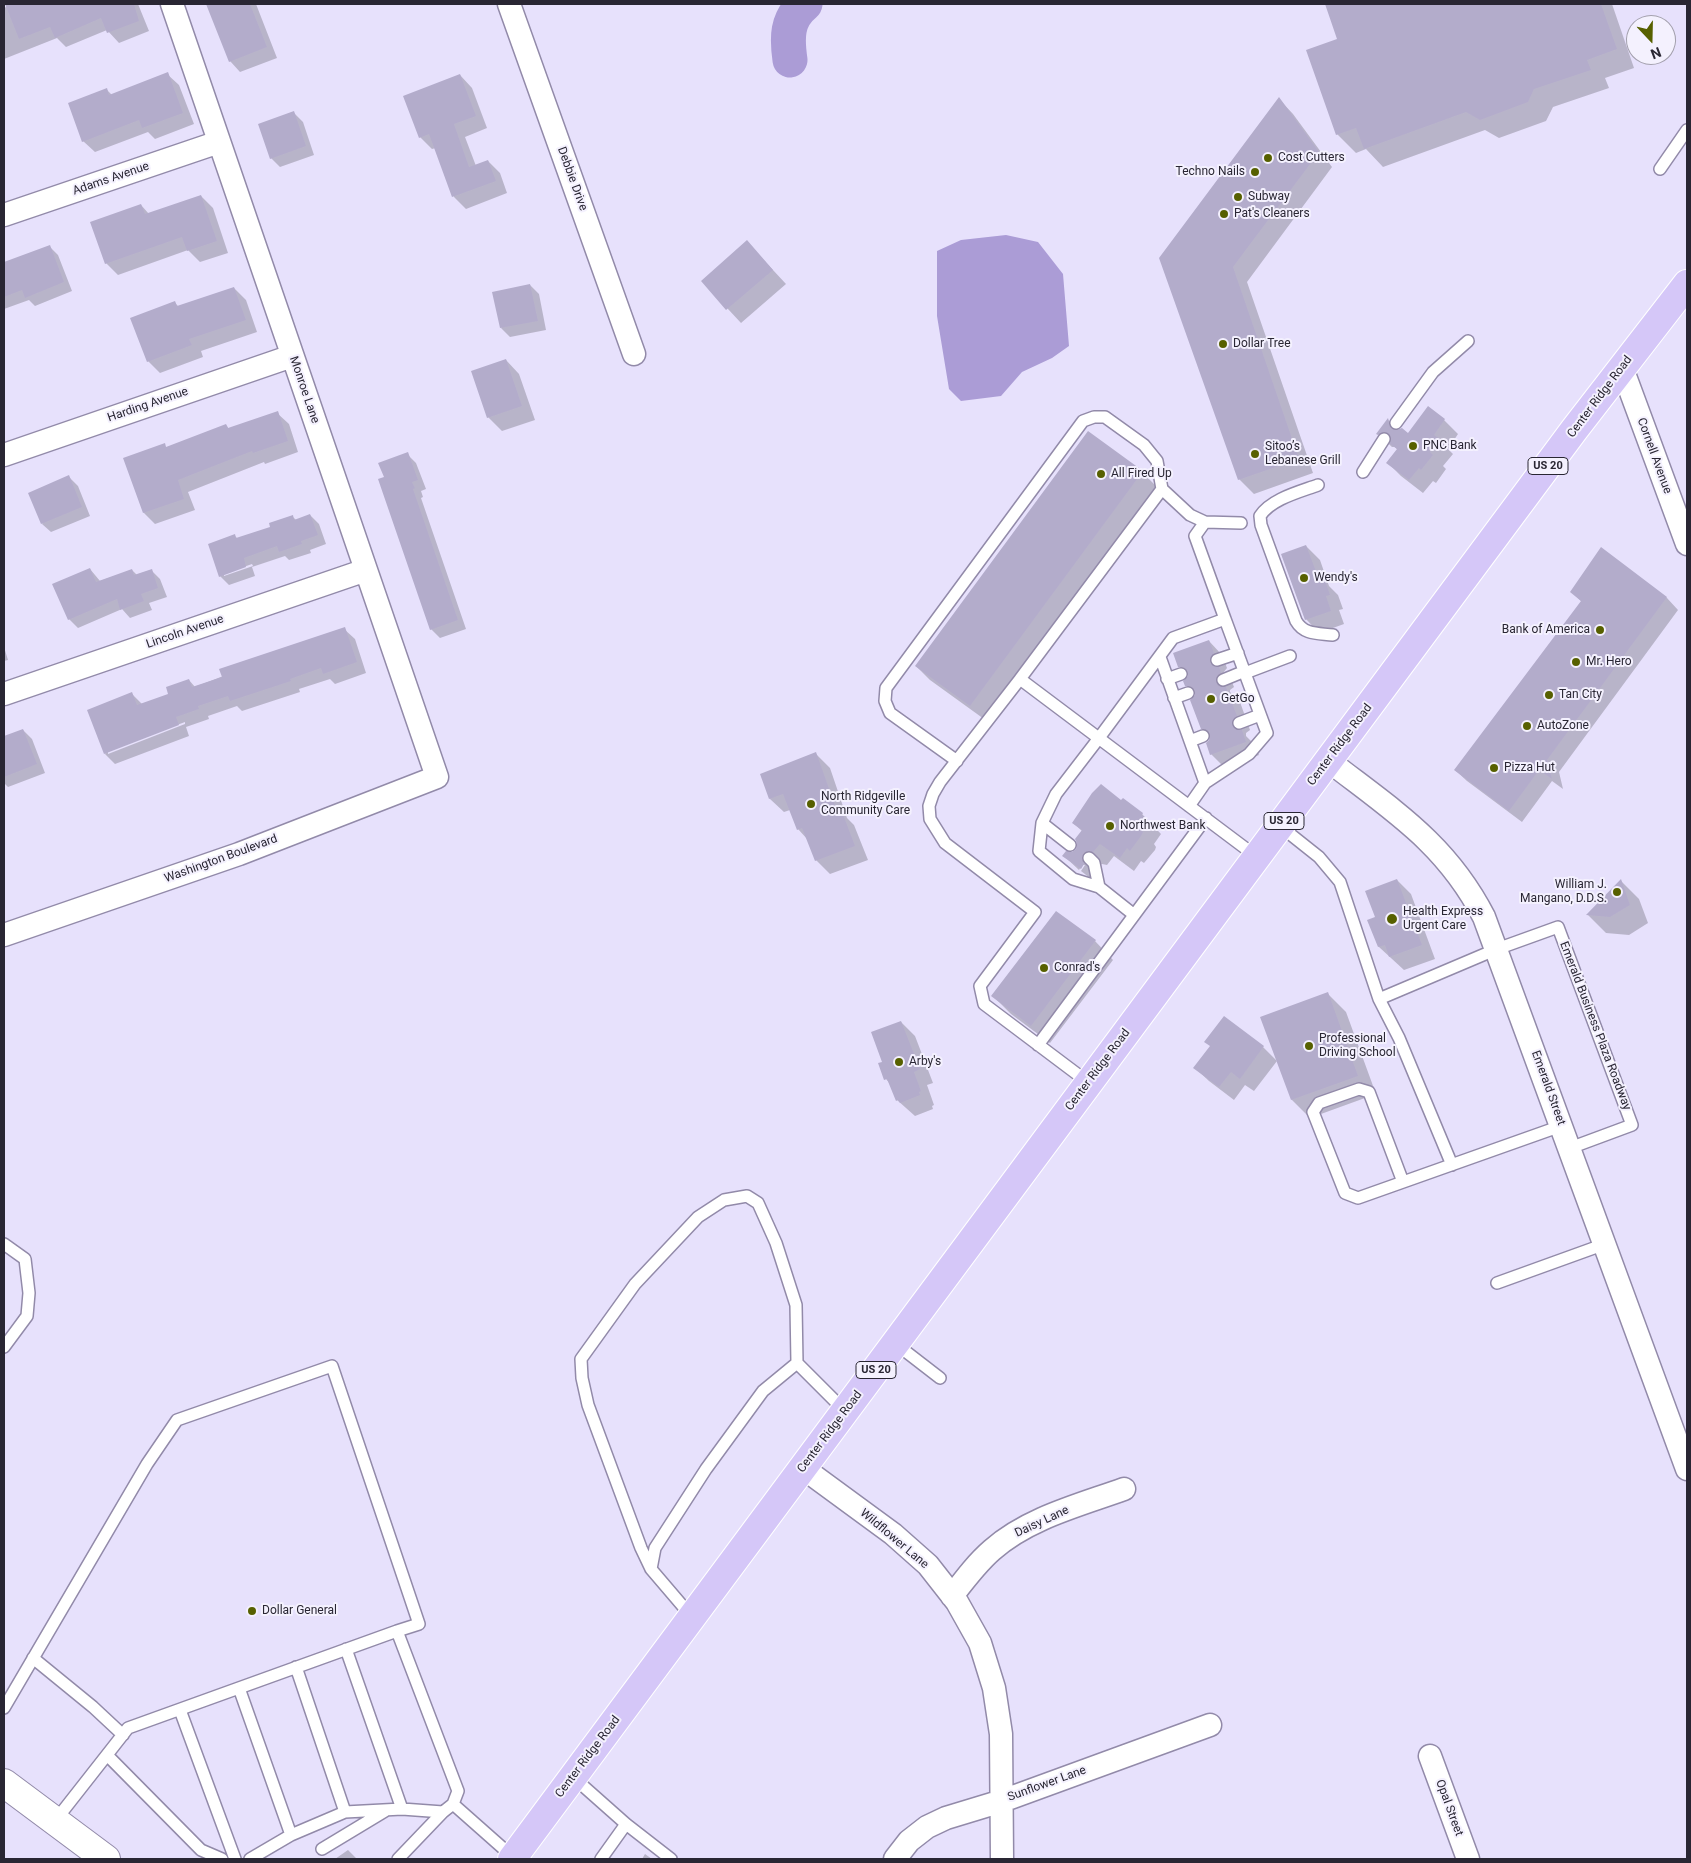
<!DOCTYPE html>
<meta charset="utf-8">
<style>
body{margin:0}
#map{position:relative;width:1691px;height:1863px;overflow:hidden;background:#e7e1fc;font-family:Roboto,sans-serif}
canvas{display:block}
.frame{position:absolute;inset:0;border:5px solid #292633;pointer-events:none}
.north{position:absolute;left:1626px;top:15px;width:50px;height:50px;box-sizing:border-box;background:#f4f1fe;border:1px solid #a3a0ad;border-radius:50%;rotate:159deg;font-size:14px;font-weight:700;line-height:20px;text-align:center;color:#292633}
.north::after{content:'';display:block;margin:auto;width:18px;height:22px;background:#576000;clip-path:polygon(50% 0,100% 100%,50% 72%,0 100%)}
</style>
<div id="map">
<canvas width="1691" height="1863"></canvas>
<div class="frame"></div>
<div class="north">N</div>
</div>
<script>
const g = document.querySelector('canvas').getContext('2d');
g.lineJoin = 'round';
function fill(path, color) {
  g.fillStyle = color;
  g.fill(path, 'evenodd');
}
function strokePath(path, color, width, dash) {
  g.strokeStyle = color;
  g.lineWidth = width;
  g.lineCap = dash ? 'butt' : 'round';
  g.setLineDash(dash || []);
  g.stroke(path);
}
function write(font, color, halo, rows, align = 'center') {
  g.font = font + ' Roboto,sans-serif';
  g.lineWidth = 4;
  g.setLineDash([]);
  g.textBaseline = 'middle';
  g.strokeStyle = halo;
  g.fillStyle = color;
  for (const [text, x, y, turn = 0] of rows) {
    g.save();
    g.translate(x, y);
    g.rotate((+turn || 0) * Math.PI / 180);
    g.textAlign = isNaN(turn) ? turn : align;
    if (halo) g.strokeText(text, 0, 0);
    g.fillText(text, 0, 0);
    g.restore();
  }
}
const water = new Path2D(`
 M1006 235 1038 242 1063 274 1069 346 1052 358 1022 372 1001 396 961 401 949 389 937 316V251L961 240Z`);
const shadow = new Path2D(`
 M13 4H138L149 31 119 43 107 30 66 47 57 38 4 59V8Z
 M208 4H256L277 58 240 72 230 61Z
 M1326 4H1612L1634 68 1605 78 1609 88 1553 107 1546 121 1499 138 1485 130 1383 167 1366 149 1356 153 1337 134 1339 40Z
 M167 74 179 85 194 124 155 139 148 132 95 152 83 141 107 90 112 95Z
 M460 75 472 88 487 128 465 137 476 166 488 161 500 173 507 193 466 209 454 197 436 148 432 149 420 137Z
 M1279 99 1293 114 1332 167 1247 282 1313 473 1254 494 1239 479 1160 258Z
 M294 113 303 122 314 155 280 167 271 158Z
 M201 196 213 208 228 253 200 262 188 250 118 275 106 263 141 205 149 214Z
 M747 242 786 284 741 323 702 281Z
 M49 246 58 255 72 291 35 306 29 300 4 309V264Z
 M530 285 539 294 546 330 510 337 501 328Z
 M234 288 246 300 257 332 201 351 203 357 160 373 148 361 174 302 179 307Z
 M506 360 519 374 535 420 502 431 488 417Z
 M1429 408 1444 420 1458 434 1448 449 1453 454 1443 466 1446 469 1436 483 1433 481 1423 493 1401 476 1388 463 1398 450 1395 447H1392L1378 434 1388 420 1399 430 1409 434Z
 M277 413 289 424 298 452 265 464 264 462 188 492 195 510 155 524 144 513 125 459 164 445 167 448 226 425 229 429Z
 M1088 433 1142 472 1156 486 984 719 930 680 916 666Z
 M407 454 416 463 426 489 421 491 423 497 421 498 466 629 440 638 431 629 385 478Z
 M69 477 78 486 90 516 51 532 42 524Z
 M310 515 319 524 326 544 310 550 311 553 289 560 285 556 252 567 255 576 229 585 220 576 235 536 238 539 272 527 292 516 296 520ZM252 564 253 566 224 576V574Z
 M1306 546 1320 560 1329 586 1338 595 1343 609 1339 610 1344 624 1319 633 1306 619Z
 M1602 549 1667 598 1678 610 1559 772 1563 789 1552 781 1522 822 1467 781 1455 770 1582 602 1572 592Z
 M90 569 100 581 132 570 137 575 151 570 160 579 167 597 149 603 152 610 130 618 122 609 78 628 69 619Z
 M344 629 355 639 366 673 335 684 330 679 299 689 300 692 242 711 237 706 208 716 209 719 186 727 189 736 115 764 105 754 132 694 143 705 170 695 189 680 195 687ZM185 722V724L108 754V751Z
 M1209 641 1222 655 1227 668 1223 673 1232 682 1234 687 1230 690V692L1240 702 1250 730 1246 733V736L1255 745 1259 755 1225 768 1211 754V737L1202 728 1196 695 1186 685 1189 676 1179 666Z
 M4 647 8 660 4 661Z
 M23 730 32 739 45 773 8 787 4 783V738Z
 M816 754 830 768 847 818 854 825 868 860 830 874 816 860 808 840 798 829 790 810 784 812 770 799 761 775Z
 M1121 801 1142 814 1161 834 1154 844 1156 847 1155 850 1144 863 1141 861 1134 871 1114 856 1107 865 1102 864 1097 867 1095 882 1081 871 1085 865H1082L1079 870 1064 856 1073 853 1077 850 1082 831 1073 823Z
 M1397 880 1411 894 1435 959 1404 970 1379 947 1369 921 1376 918Z
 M1621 881 1639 899 1648 923 1629 935 1606 933 1588 915Z
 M1095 941 1113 960 1050 1043 1011 1014 993 996Z
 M1327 993 1346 1012 1376 1094 1310 1118 1292 1100 1262 1018Z
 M901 1022 915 1036 933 1083 927 1085 934 1105 932 1106 933 1109 915 1116 897 1100 891 1085 886 1079 884 1062Z
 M1263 1047 1277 1061 1254 1091 1245 1085 1234 1100 1209 1081 1195 1068Z
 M348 1850 357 1859H335Z
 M645 1854 652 1859H642Z`);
const river = new Path2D(`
 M790 60C787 39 786 19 805 4`);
const building = new Path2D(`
 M5 4H134L139 21 107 33 101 18 55 38 50 27 19 39Z
 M206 4H250L267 47 229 62Z
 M1325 4H1601L1617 49 1587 60 1591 70 1534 89 1528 102 1480 120 1466 112 1364 149 1356 128 1336 135 1306 50 1337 39Z
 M168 72 183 113 142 128 139 120 82 142 68 103 107 88 109 95Z
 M460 74 476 116 454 124 469 167 488 160 496 181 452 197 429 134 419 138 403 96Z
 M1279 97 1319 152 1233 267 1299 459 1238 480 1159 258Z
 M294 111 306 146 270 159 258 124Z
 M201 195 217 241 187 251 182 237 105 264 90 222 141 204 145 214Z
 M747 240 773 270 726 310 701 281Z
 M50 245 64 282 25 298 22 290 4 297V262Z
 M530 284 538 321 500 328 492 292Z
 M234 287 246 320 189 339 192 345 147 362 130 318 175 301 177 306Z
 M506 359 522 406 487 418 471 371Z
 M1428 406 1445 419 1434 435 1440 439 1430 452 1433 455 1421 470 1419 468 1409 480 1386 463 1397 449 1390 444V435L1385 432 1378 435 1376 434 1388 418 1391 429 1396 430 1402 428 1408 433Z
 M278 411 288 441 253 453 252 451 178 480 184 499 143 513 123 458 165 443 166 447 226 424 228 428Z
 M1088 431 1143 471 970 706 915 666Z
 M408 452 418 480 412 482 415 488 413 489 458 620 430 630 378 479 384 477 378 463Z
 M69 475 82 507 41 524 28 493Z
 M310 514 318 535 301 541 302 544 279 552 277 546 244 558 246 567 219 577 208 544 235 534 236 538 270 527 269 523 293 515 294 520Z
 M1306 545 1320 582 1325 580 1330 595 1326 596 1331 611 1305 620 1281 554Z
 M1601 547 1667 597 1547 760 1552 779 1539 770 1509 811 1454 770 1581 601 1570 592Z
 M90 568 96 582 132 569 134 575 152 569 158 588 141 594 144 601 120 610 117 599 68 620 52 584Z
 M345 627 357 662 323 674 321 668 290 679 291 681 230 701 228 696 198 706 199 709 176 717 179 725 104 754 87 710 132 692 137 705 168 694 166 687 189 679 192 687 222 677 219 669Z
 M1209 640 1214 653 1210 658V663L1215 667H1219L1221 673 1217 676 1216 682 1219 686 1226 687 1237 716 1233 719 1232 725 1235 729 1242 730 1246 742 1210 755 1206 743 1209 740 1210 734 1207 730 1201 729 1190 700 1195 695V690L1190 686H1185L1183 681 1188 676V671L1183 667H1178L1173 653Z
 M23 729 37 764 4 777V736Z
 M816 752 837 811 841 809 855 846 815 861 802 828 797 830 783 794 769 799 760 774Z
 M1101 784 1121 800 1123 798 1143 813 1142 815 1148 820 1141 830 1143 832 1141 836 1130 851 1127 848 1120 858 1100 844 1093 852 1088 851 1083 853 1082 859 1084 864 1081 869 1062 856 1066 851 1072 852 1076 849 1077 843 1075 839 1082 830 1072 823 1092 793Z
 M1397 879 1422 945 1389 957 1385 945 1378 947 1367 920 1375 917 1365 891Z
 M1621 879 1630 905 1610 917 1586 915Z
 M1056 911 1096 940 1031 1026 991 996Z
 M1328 992 1358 1076 1291 1100 1260 1017Z
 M1224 1016 1264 1046 1240 1079 1231 1072 1219 1087 1193 1068 1210 1046 1204 1042Z
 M901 1021 920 1069 914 1072 921 1091 919 1092 920 1095 900 1103 898 1100 896 1101 887 1079 884 1080 878 1063 882 1062 871 1032Z`);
const lane = new Path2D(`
 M1660 169 1687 130
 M1396 423 1433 372 1468 341
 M1363 472 1384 439
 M1318 485C1299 492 1271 499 1260 516L1261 525 1296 621C1304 635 1318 633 1333 635
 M1205 522 1241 523
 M1160 657 1205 783 1249 754 1267 733 1225 619
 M1217 660 1238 653
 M1245 673 1290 656
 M1167 679 1181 674
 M1223 680 1245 671
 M1174 698 1188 693
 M1239 723 1260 715
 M1190 741 1203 736
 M957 761 890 713 885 701 886 688 1083 421 1094 417H1105L1144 445 1157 461 1162 489 1020 679
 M1189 806 1205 783
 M1042 823 1070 845
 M1280 826 1319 857 1340 882 1379 999 1399 1038 1452 1165
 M1089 858 1094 863 1099 887
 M1133 914 1099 887 1073 879 1039 851 1042 823 1056 794 1099 738 1173 638 1225 619 1195 536 1205 522 1190 515 1162 489
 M1379 999 1497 949 1558 927 1632 1125 1570 1148
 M1038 1045 1206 818
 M1089 1083 984 1004 980 986 1035 912 945 843 930 819 929 806 933 794 940 782 1020 679 1257 857
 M1403 1182 1369 1092 1359 1089 1319 1103 1313 1112 1345 1193 1358 1198 1561 1126
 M4 1244 25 1259 29 1293 27 1316 4 1347
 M1497 1283 1605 1244
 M896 1344 940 1378
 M651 1569 641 1548 588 1405 582 1378 581 1359 635 1284 698 1217 724 1200 747 1196 758 1203 776 1243 796 1305 797 1363
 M692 1617 651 1569 655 1548 706 1469 763 1391 797 1363 845 1411
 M346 1649 402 1809
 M33 1658 93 1707 123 1735
 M296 1667 345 1812
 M239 1688 291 1835
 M4 1708 147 1464 177 1420 332 1366 419 1624 397 1631
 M180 1710 235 1859
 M107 1755 201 1850 222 1859
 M573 1777 626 1824 601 1859
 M55 1821 128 1728 397 1631 458 1791 453 1804 514 1858
 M626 1824 671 1859
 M322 1849 385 1811
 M250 1859 291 1835 345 1812 402 1809 443 1812 453 1804
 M398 1859 443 1812`);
const street = new Path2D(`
 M509 4 634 354
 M4 215 219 142
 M1622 368 1687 544
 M4 455 292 356
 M4 694 366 570
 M1329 761C1392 810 1446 843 1484 917L1687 1469
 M4 935 239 854 437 777 172 4
 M803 1468 893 1534 928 1565 957 1602 980 1643 994 1688 1001 1734 1002 1859
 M952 1596C965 1579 977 1563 992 1550 1028 1518 1080 1505 1124 1489
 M1430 1756 1468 1859
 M895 1859 909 1841 927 1827 946 1818 1002 1801 1210 1725`);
const secondary = new Path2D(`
 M4 1783 106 1859`);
const primary = new Path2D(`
 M512 1859 1574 430 1687 284`);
const markers = [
 [1268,158,5,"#576000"],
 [1255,172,5,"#576000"],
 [1238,197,5,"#576000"],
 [1224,214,5,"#576000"],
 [1223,344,5,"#576000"],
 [1413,446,5,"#576000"],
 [1255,454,5,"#576000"],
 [1101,474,5,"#576000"],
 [1304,578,5,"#576000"],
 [1600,630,5,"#576000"],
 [1576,662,5,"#576000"],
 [1549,695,5,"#576000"],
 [1211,699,5,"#576000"],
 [1527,726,5,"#576000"],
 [1494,768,5,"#576000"],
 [811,804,5,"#576000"],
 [1110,826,5,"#576000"],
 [1617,892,5,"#576000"],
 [1392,919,6,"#576000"],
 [1044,968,5,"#576000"],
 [1309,1046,5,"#576000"],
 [899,1062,5,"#576000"],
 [252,1611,5,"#576000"]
];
const shields = [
 [1548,466,40],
 [1284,821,40],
 [876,1370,40]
];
const shieldNames = [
 ["US 20",1548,466],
 ["US 20",1284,821],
 ["US 20",876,1370]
];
const poiNames = [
 ["Cost Cutters",1278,158],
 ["Techno Nails",1245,172,"right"],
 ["Subway",1248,197],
 ["Pat's Cleaners",1234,214],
 ["Dollar Tree",1233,344],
 ["PNC Bank",1423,446],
 ["Sitoo’s",1265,447],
 ["Lebanese Grill",1265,461],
 ["All Fired Up",1111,474],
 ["Wendy's",1314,578],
 ["Bank of America",1590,630,"right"],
 ["Mr. Hero",1586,662],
 ["Tan City",1559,695],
 ["GetGo",1221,699],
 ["AutoZone",1537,726],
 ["Pizza Hut",1504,768],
 ["North Ridgeville",821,797],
 ["Community Care",821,811],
 ["Northwest Bank",1120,826],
 ["William J.",1607,885,"right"],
 ["Mangano, D.D.S.",1607,899,"right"],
 ["Health Express",1403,912],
 ["Urgent Care",1403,926],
 ["Conrad's",1054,968],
 ["Professional",1319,1039],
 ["Driving School",1319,1053],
 ["Arby's",909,1062],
 ["Dollar General",262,1611]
];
const streetNames = [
 ["Adams Avenue",111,179,-19],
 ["Debbie Drive",572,179,70],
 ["Monroe Lane",304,390,71],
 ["Center Ridge Road",1600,397,-53],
 ["Harding Avenue",148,405,-19],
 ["Cornell Avenue",1654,456,70],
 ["Lincoln Avenue",185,632,-19],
 ["Center Ridge Road",1340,745,-53],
 ["Washington Boulevard",221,859,-20],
 ["Emerald Business Plaza Roadway",1595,1026,69],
 ["Center Ridge Road",1098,1070,-53],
 ["Emerald Street",1548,1088,70],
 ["Center Ridge Road",830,1432,-53],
 ["Daisy Lane",1042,1522,-25],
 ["Wildflower Lane",894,1539,40],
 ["Center Ridge Road",588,1757,-53],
 ["Sunflower Lane",1047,1784,-20],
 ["Opal Street",1449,1808,70]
];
fill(water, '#ab9cd6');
fill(shadow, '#0003');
strokePath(river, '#ab9cd6', 35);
fill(building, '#b3accb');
strokePath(lane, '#928aa9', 14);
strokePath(street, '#928aa9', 25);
strokePath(secondary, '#928aa9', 30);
strokePath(primary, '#fff', 30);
strokePath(lane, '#fff', 11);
strokePath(street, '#fff', 22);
strokePath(secondary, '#fff', 28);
strokePath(primary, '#d5c7f8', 28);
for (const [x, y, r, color] of markers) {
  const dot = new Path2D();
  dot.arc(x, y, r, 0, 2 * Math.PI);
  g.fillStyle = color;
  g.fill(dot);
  strokePath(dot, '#f4f1fe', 2);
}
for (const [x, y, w] of shields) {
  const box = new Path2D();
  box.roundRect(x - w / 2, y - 8.5, w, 17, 4);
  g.fillStyle = '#f4f1fe';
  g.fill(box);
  strokePath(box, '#292633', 1);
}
write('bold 11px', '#292633', null, shieldNames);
write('12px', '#292633', '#f4f1fe', poiNames, 'left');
write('12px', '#292633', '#f4f1fe', streetNames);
</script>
